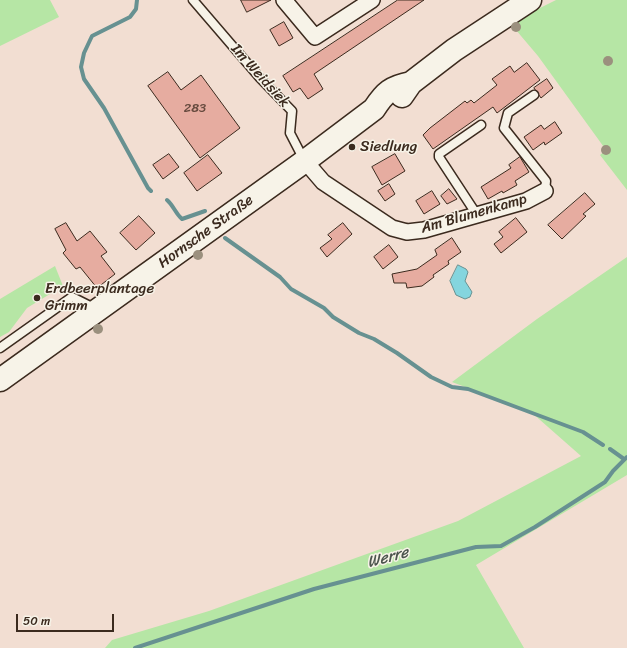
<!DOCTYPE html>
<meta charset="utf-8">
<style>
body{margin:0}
#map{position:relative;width:627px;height:648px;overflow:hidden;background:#f2ded2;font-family:Sriracha,sans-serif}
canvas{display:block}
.scale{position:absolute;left:16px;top:614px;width:98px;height:18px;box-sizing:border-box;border:2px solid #3b2a1e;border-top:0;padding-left:5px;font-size:12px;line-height:14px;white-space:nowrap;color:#3b2a1e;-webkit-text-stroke:3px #f7f3e8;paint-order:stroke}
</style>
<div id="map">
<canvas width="627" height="648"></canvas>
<div class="scale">50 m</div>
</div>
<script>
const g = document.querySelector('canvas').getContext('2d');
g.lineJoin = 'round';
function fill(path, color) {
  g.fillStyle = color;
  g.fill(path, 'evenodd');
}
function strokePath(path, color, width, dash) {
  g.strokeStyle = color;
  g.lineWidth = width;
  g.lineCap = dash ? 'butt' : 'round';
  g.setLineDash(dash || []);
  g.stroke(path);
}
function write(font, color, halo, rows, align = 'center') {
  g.font = font + ' Sriracha,sans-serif';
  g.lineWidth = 3;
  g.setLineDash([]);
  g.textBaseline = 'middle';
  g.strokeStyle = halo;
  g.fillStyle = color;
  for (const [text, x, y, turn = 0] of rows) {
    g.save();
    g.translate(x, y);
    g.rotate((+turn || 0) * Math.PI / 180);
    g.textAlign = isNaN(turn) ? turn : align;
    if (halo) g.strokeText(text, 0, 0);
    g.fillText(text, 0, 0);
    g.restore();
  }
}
const green = new Path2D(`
 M0 0H50L59 17 0 46Z
 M556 0H627V190L600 155 606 150 538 56 510 23Z
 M627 257V475L476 565 524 648H105L112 640 209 611 458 521 581 456 531 412 452 382 537 319Z
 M55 266 63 286 27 308 9 332 0 337V299Z`);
const water = new Path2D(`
 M458 265 466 269 468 272 465 281 472 292 470 297 465 299 456 295 450 281Z`);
const stream = new Path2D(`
 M137 0 136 9 130 17 92 36 84 53 81 67 84 79 104 108 148 188 151 191
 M167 200C174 206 175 213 182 219L205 211
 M225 238 280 277 291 289 324 308 333 317 359 333 374 339 397 353 431 377 452 387 468 389 583 432 603 445
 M610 449 624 459
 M135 648 314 589 476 547 501 546 535 527 605 482 613 471 627 457`);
const building = new Path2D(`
 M241 0H271L247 12Z
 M398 0H424L314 74 323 89 308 99 300 88 293 92 283 76Z
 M284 22 293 38 279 46 270 30Z
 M527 63 540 80 497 113 493 107 433 149 423 135 430 128 465 101 467 103 471 100 474 103 497 85 492 79 510 66 514 72Z
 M168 72 181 90 201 75 240 128 200 158 148 86Z
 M547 79 553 88 541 98 534 88Z
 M555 122 562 133 545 145 544 142 533 150 524 137 541 125 544 129Z
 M169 154 179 167 163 179 153 165Z
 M395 154 405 171 382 185 372 167Z
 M208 155 222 173 197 191 184 173Z
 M520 157 529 172 515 181 517 185 503 193 502 191 488 199 481 187 511 168 509 165Z
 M389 184 395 194 385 201 378 191Z
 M449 189 457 199 447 204 441 196Z
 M432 191 440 204 424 214 416 201Z
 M585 193 595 204 583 214 586 216 562 239 548 225Z
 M139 216 155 233 136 250 120 233Z
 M516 218 527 232 501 253 494 244 503 237 499 232Z
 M66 223 77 241 90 231 107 252 101 256 115 274 97 288 80 267 76 269 63 253 66 250 55 229Z
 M343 223 352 234 327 257 320 248 332 239 328 235Z
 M452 238 461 252 448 261 449 264 433 275 434 277 422 286 407 288 406 283H394L392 274 417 269 437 255 435 250Z
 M389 245 398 257 383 269 374 257Z`);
const service = new Path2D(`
 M193 0 260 78 292 111 290 133 304 160
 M534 95 508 113 504 128 546 181 545 191
 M477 215 439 157V154L481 125
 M0 348 72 297 88 305 93 313`);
const minor = new Path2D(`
 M284 0 315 37 372 0
 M305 161 323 182 392 228 407 232 424 230 526 201 545 191`);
const primary = new Path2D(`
 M402 96 411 83 454 50 530 0
 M0 380 305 161 374 109C385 92 391 87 411 83`);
const trees = [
 [516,27],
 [608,61],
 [606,150],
 [198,255],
 [98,329]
];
const markers = [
 [352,147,4,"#3b2a1e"],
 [37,298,4,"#3b2a1e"]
];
const numberNames = [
 ["283",195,109]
];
const streetNames = [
 ["Im Weidsiek",260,76,48],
 ["Am Blumenkamp",474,214,-16],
 ["Hornsche Straße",206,232,-36]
];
const poiNames = [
 ["Siedlung",360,147],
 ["Erdbeerplantage",45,289],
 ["Grimm",45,306]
];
const waterNames = [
 ["Werre",388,558,-15]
];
fill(green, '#b6e6a5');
fill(water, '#84d5de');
strokePath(water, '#679191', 1);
strokePath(stream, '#679191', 4);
fill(building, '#e6aca0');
strokePath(building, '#3b2a1e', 1);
strokePath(service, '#3b2a1e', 11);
strokePath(minor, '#3b2a1e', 18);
strokePath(primary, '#3b2a1e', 25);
strokePath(service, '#f7f3e8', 8);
strokePath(minor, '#f7f3e8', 15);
strokePath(primary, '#f7f3e8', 22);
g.fillStyle = '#9b907e';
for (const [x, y] of trees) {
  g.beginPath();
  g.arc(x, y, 5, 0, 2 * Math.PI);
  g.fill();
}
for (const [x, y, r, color] of markers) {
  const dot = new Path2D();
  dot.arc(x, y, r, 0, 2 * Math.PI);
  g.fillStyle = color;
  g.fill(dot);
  strokePath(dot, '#f7f3e8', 1.5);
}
write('13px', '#664a3e', null, numberNames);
write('15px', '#3b2a1e', '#f7f3e8', streetNames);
write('15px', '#3b2a1e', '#f7f3e8', poiNames, 'left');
write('italic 16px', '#4d554e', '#f7f3e8', waterNames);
</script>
